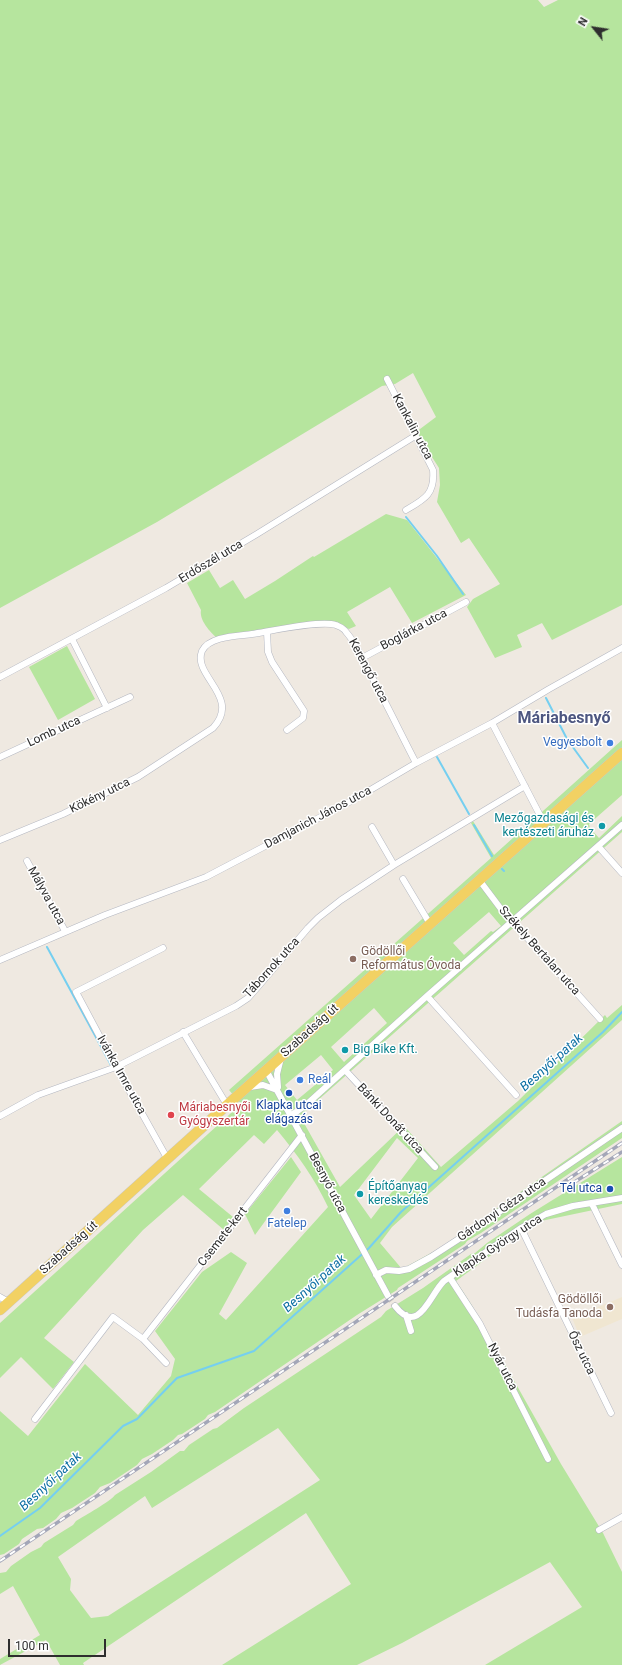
<!DOCTYPE html>
<meta charset="utf-8">
<style>
body{margin:0}
#map{position:relative;width:622px;height:1665px;overflow:hidden;background:#efe9e1;font-family:Roboto,sans-serif}
canvas{display:block}
.north{position:absolute;left:574px;top:8px;width:40px;height:40px;-webkit-text-stroke:3px #fff;paint-order:stroke;rotate:300deg;font-size:11px;font-weight:700;line-height:16px;text-align:center;color:#2e2e2e}
.north::after{content:'';display:block;margin:auto;width:14px;height:18px;background:#2e2e2e;clip-path:polygon(50% 0,100% 100%,50% 72%,0 100%)}
.scale{position:absolute;left:8px;top:1639px;width:98px;height:18px;box-sizing:border-box;border:2px solid #2e2e2e;border-top:0;padding-left:5px;font-size:12px;line-height:14px;white-space:nowrap;color:#2e2e2e;-webkit-text-stroke:3px #fff;paint-order:stroke}
</style>
<div id="map">
<canvas width="622" height="1665"></canvas>
<div class="north">N</div>
<div class="scale">100 m</div>
</div>
<script>
const g = document.querySelector('canvas').getContext('2d');
g.lineJoin = 'round';
function fill(path, color) {
  g.fillStyle = color;
  g.fill(path, 'evenodd');
}
function strokePath(path, color, width, dash) {
  g.strokeStyle = color;
  g.lineWidth = width;
  g.lineCap = dash ? 'butt' : 'round';
  g.setLineDash(dash || []);
  g.stroke(path);
}
function write(font, color, halo, rows, align = 'center') {
  g.font = font + ' Roboto,sans-serif';
  g.lineWidth = 3;
  g.setLineDash([]);
  g.textBaseline = 'middle';
  g.strokeStyle = halo;
  g.fillStyle = color;
  for (const [text, x, y, turn = 0] of rows) {
    g.save();
    g.translate(x, y);
    g.rotate((+turn || 0) * Math.PI / 180);
    g.textAlign = isNaN(turn) ? turn : align;
    if (halo) g.strokeText(text, 0, 0);
    g.fillText(text, 0, 0);
    g.restore();
  }
}
const education = new Path2D(`
 M622 1297V1319L580 1337 572 1318Z`);
const green = new Path2D(`
 M0 0H538L544 7 558 0H622V605L552 640 542 623 517 635 522 647 495 658 467 607 473 599 500 584 469 538 461 543 437 502 440 485 439 468 416 432 436 417 413 373 395 384 382 386 157 522 0 608Z
 M386 514 407 520 466 595 412 623 390 587 347 612 356 626 349 629 330 621 217 638C210 632 199 620 201 610L187 583 209 570 220 588 233 580 245 599 275 581 313 556 314 557Z
 M67 646 95 699 58 720 29 667Z
 M622 740V795L589 824 590 828 599 838 622 816V832L300 1116 340 1187 404 1126 441 1167 518 1101 605 1015 607 1018 622 1005V1020L392 1227 380 1243 402 1269 440 1248 622 1121V1138L481 1233 467 1241 465 1244 398 1288 397 1290 357 1315 215 1412 208 1415 205 1419 182 1434 178 1435 173 1440 152 1454 142 1459 137 1465 110 1483 100 1487 95 1493 72 1508 61 1513 56 1519 43 1528 37 1529 22 1539 19 1544 4 1554 0 1555V1411L28 1436 85 1364 138 1415 171 1376 175 1359 155 1331 202 1272 231 1252 247 1263 219 1314 226 1320 328 1207C315 1179 297 1154 277 1130L264 1144 254 1135 199 1189 233 1217 224 1230 183 1195 143 1230 44 1338 74 1362 53 1389 21 1357 0 1378V1323L241 1104 229 1090 491 858 471 823 473 821 494 855ZM489 912 501 926 493 932 491 931 464 955 453 943ZM374 1008 387 1023 344 1062 331 1047ZM321 1055 333 1070 297 1100 285 1085ZM397 1138 418 1158 371 1219 354 1195Z
 M291 1157 301 1172 255 1235 245 1214Z
 M622 1157V1204L541 1221 517 1236 456 1281 471 1304 561 1464 603 1533 622 1572V1665H485L582 1607 550 1562 402 1643 357 1665H222L351 1584 306 1513 83 1663 84 1665H60L46 1640 0 1665V1659L40 1635 13 1586 0 1594V1573L6 1572 11 1566 31 1552 41 1547 44 1543 73 1525 76 1521C84 1516 111 1501 115 1495L151 1472 180 1451H184L189 1445 213 1429 217 1428 244 1408 381 1317 386 1311 423 1288 471 1254 475 1253 487 1243 530 1214ZM278 1428 320 1480 108 1616 91 1618 70 1590 71 1579 58 1557 145 1496 152 1508Z`);
const stream = new Path2D(`
 M406 517 437 556 463 594
 M546 698 567 739 588 768
 M437 757 469 814
 M474 825 492 856
 M502 869 504 871
 M47 947 111 1065
 M0 1536 40 1508 123 1426 137 1419 177 1378 254 1351 369 1248 401 1212 603 1032 622 1012`);
const minorTunnel = new Path2D(`
 M388 1296 395 1306`);
const minor = new Path2D(`
 M387 379 433 470C435 494 425 499 406 510
 M267 632 268 652 272 662 304 711 303 718 287 730
 M72 639 107 708
 M362 658 466 602
 M0 677 166 588 257 534 415 436
 M492 723 544 823
 M0 757 130 697
 M372 827 394 865
 M0 840 63 814 138 777 213 728C242 697 192 676 202 651 209 636 238 636 252 634 271 631 320 620 336 625 340 627 344 628 346 632 357 644 364 662 372 677 387 705 401 734 416 763
 M598 846 622 873
 M27 861 65 931
 M403 879 430 924
 M480 881 507 917 512 921 600 1019
 M163 948 76 992 116 1067 167 1158
 M0 960 105 915 206 877 355 799 416 763 492 723 549 689 622 648
 M427 996 516 1095
 M183 1032 227 1105
 M266 1070 388 1296
 M345 1070 435 1167
 M250 1087 263 1085 277 1090
 M278 1087 277 1074 281 1058
 M292 1115 307 1104 427 996 622 825
 M0 1116 38 1095 116 1067 236 1006 248 998 256 989 308 928 318 918 341 900 394 865 525 786
 M592 1204 622 1265
 M521 1228 611 1413
 M376 1275 386 1270 399 1271 409 1269 431 1257 468 1233 622 1128
 M450 1278 480 1324 548 1459
 M0 1297 9 1302
 M395 1306C419 1337 430 1294 444 1281L521 1228 546 1214 573 1206 622 1198
 M406 1315 411 1331
 M166 1363 143 1339 302 1135
 M35 1419 113 1317 143 1339
 M599 1530 622 1517`);
const primary = new Path2D(`
 M0 1310 227 1105 622 753`);
const rail = new Path2D(`
 M573 1183 622 1152
 M0 1561 622 1143`);
const markers = [
 [610,743,4,"#3f7fe0"],
 [602,826,4,"#0f9aa8"],
 [353,959,4,"#8d6e63"],
 [345,1050,4,"#0f9aa8"],
 [300,1080,4,"#3f7fe0"],
 [289,1093,4,"#1a4fb4"],
 [171,1115,4,"#e0444e"],
 [610,1189,4,"#1a4fb4"],
 [360,1194,4,"#0f9aa8"],
 [287,1211,4,"#3f7fe0"],
 [610,1307,4,"#8d6e63"]
];
const streetNames = [
 ["Kankalin utca",412,427,62],
 ["Erdőszél utca",211,562,-31],
 ["Boglárka utca",414,630,-28],
 ["Kerengő utca",368,671,62],
 ["Lomb utca",54,732,-25],
 ["Kökény utca",100,796,-26],
 ["Damjanich János utca",318,818,-28],
 ["Mályva utca",46,896,61],
 ["Székely Bertalan utca",539,951,48],
 ["Tábornok utca",272,968,-48],
 ["Szabadság út",310,1031,-42],
 ["Ivánka Imre utca",121,1075,61],
 ["Bánki Donát utca",390,1119,47],
 ["Besnyő utca",327,1183,62],
 ["Gárdonyi Géza utca",502,1210,-34],
 ["Csemete-kert",223,1237,-52],
 ["Klapka György utca",498,1246,-33],
 ["Szabadság út",69,1248,-42],
 ["Ősz utca",581,1353,64],
 ["Nyár utca",502,1367,63]
];
const shopNames = [
 ["Vegyesbolt",602,743],
 ["Reál",308,1080,"left"],
 ["Fatelep",287,1224,"center"]
];
const cultureNames = [
 ["Mezőgazdasági és",594,819,"right"],
 ["kertészeti áruház",594,833,"right"],
 ["Big Bike Kft.",353,1050],
 ["Építőanyag",368,1187],
 ["kereskedés",368,1201]
];
const educationNames = [
 ["Gödöllői",361,952],
 ["Református Óvoda",361,966],
 ["Gödöllői",602,1300,"right"],
 ["Tudásfa Tanoda",602,1314,"right"]
];
const transitNames = [
 ["Klapka utcai",289,1106],
 ["elágazás",289,1120],
 ["Tél utca",602,1189,"right"]
];
const healthNames = [
 ["Máriabesnyői",179,1108],
 ["Gyógyszertár",179,1122]
];
const waterNames = [
 ["Besnyői-patak",552,1063,-42],
 ["Besnyői-patak",315,1284,-42],
 ["Besnyői-patak",51,1482,-43]
];
const districtNames = [
 ["Máriabesnyő",564,719]
];
fill(education, '#f0e6d1');
fill(green, '#b6e59e');
strokePath(stream, '#75cff0', 2);
strokePath(minorTunnel, '#c8c4bd', 6, [6, 3]);
strokePath(minor, '#b4b7c1', 7);
strokePath(primary, '#c9c9c9', 11);
strokePath(minor, '#fff', 6);
strokePath(primary, '#f2d163', 10);
strokePath(rail, '#a3a6b8', 3.5);
strokePath(rail, '#fff', 2, [6]);
for (const [x, y, r, color] of markers) {
  const dot = new Path2D();
  dot.arc(x, y, r, 0, 2 * Math.PI);
  g.fillStyle = color;
  g.fill(dot);
  strokePath(dot, '#fff', 1.5);
}
write('12px', '#2e2e2e', '#fff', streetNames);
write('12px', '#366cbe', '#fff', shopNames, 'right');
write('12px', '#0d838f', '#fff', cultureNames, 'left');
write('12px', '#785e54', '#fff', educationNames, 'left');
write('12px', '#164399', '#fff', transitNames);
write('12px', '#be3a42', '#fff', healthNames, 'left');
write('italic 13px', '#0d6fa3', '#fff', waterNames);
write('bold 16px', '#4d5680', '#fff', districtNames);
</script>
